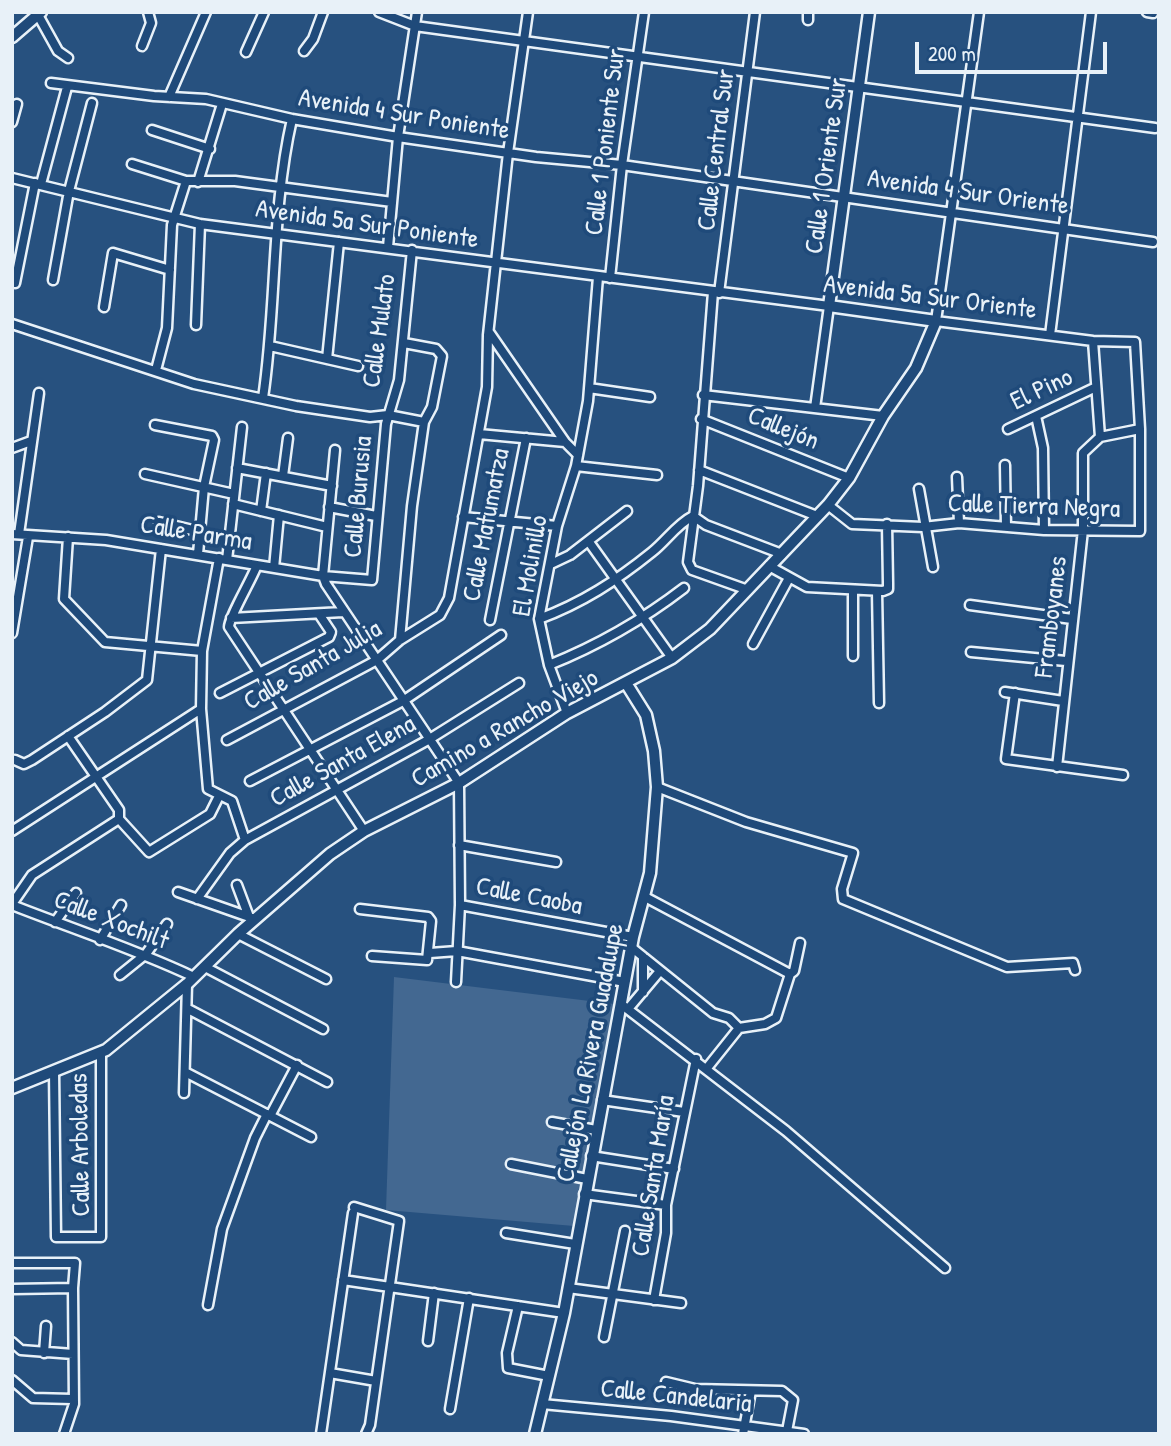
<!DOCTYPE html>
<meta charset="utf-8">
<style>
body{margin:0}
#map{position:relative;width:1171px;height:1446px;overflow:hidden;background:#27517f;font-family:"Patrick Hand",sans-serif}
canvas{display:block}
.frame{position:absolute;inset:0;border:14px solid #e8f1f8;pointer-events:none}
.scale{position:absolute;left:915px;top:42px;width:192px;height:32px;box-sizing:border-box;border:4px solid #e8f1f8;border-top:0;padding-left:9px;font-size:21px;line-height:24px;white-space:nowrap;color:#e8f1f8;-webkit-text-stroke:5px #1f4a7a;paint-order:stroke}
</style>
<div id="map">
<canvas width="1171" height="1446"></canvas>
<div class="frame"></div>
<div class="scale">200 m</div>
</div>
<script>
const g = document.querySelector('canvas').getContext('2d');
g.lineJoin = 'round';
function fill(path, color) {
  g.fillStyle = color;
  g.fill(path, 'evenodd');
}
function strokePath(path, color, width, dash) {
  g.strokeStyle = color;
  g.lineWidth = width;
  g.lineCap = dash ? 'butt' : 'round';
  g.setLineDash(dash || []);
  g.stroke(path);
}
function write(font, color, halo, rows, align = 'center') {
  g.font = font + ' "Patrick Hand",sans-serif';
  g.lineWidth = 7;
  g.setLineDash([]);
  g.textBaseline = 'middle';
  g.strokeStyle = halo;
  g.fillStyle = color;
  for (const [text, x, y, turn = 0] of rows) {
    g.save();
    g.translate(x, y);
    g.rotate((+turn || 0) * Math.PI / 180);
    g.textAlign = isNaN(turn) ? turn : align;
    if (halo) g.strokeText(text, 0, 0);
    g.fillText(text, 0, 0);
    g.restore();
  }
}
const green = new Path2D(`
 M394 977 614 1004 574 1226 386 1210Z`);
const minor = new Path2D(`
 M379 12 415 26 1155 128
 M1147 12 1153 13
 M38 15 58 51 68 58
 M808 20V12
 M142 46 151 23 148 12
 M304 51 313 39 323 12
 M246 52 264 12
 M51 83 154 96 206 99 292 119 398 137 536 157 622 165 1153 242
 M169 97 206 12
 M12 122 17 104
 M152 130 210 149
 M132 164 186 181H235L392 202
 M12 178 200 224 829 306 815 408
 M198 182 222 104
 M41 184 67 87
 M388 247 398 137 417 12
 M610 278 622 165 644 12
 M53 280 69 191 92 103
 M15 283 35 183
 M713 292 698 486 688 562 692 570 748 590
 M719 293 755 12
 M104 307 113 253 170 270
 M12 324 194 384 296 406 370 417 388 415 424 422
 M196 325 200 224
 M489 332 565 442
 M1050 335 1091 12
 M1093 341 1100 437
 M270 346 358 366
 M327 359 339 242
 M156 370 167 328 172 225 186 181
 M589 388 650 397
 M703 395 883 416
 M263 398C277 305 271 211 292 119
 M1036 416 1043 448 1044 530
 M701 419 849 478
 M155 425 212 436 214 440 204 487 198 554
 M1008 429 1094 388
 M479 434 565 442 578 455
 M12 448 31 441
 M335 450 323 576 326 584 459 783 460 905 456 982
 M1005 465 1006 527
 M576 466 657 475
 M237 468 332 486
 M699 470 817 516
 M145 474 234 494
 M283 476 288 438
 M957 477 959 523
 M919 489 933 567
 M233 504 327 527
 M828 505 852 524 923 527 959 523 1044 530 1140 531V429L1135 342 1093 341 936 321 979 12
 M329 507 376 516
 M261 511 266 473
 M693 516 706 525 782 554
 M463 517 557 526
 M159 522 201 532
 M12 534 106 540 323 576 372 580 386 424 399 380 412 250
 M19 534 39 393
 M68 537 64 599 105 642 202 651
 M589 542 672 658
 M227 560 242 427
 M551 564 570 555 627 511
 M257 565C252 579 229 617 229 627L364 831
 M769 566 807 587 883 591 888 589V583L887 524
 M274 568 279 515
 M853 591V656
 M877 591 879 703
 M970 605 1072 619
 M231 618 343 612
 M539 619C582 603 616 581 652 552 666 541 677 524 693 516
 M490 620 526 438
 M12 633 28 537
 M400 640 412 506 424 422 432 407 442 356 436 349 404 343
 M753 644 789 578
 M971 652 1066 661
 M549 665C599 645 641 621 684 588
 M1005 692 1063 701
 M220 693 329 637 331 632 319 614
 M1015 693 1006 759 1123 775
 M201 709 208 789 232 801 245 840
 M567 713 549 665 539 619 557 526 576 466 588 401 598 277
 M68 736 119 810V819L149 852 210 814 219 796
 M227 740 377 660 400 640 440 615 449 598 487 387 488 335 508 153 528 12
 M15 760 24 764 32 760 105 712 147 680 161 549
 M1057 767 1083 530V453L1100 437 1140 429
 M250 781 403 701 501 635
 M657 787 746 822 853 853 842 889 843 899 1007 967 1073 963 1075 970
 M12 831 201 709 202 651 219 558
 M459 845 556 862
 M237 885 249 917
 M178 892 255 919
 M645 897 790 974
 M197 899 230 853 245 840 428 740 519 683
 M12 904 32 875 119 819
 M12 905C73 929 135 949 194 977
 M460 905 633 937
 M360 909 428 917 431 921 427 960 372 956
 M55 922 76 893
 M238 934 326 979
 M100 940 121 905
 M631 947 713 1013 729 1018 739 1028
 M430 953 457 951 625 982
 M205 967 323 1029
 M120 975 146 954 167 924
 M643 992V957
 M621 1004 786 1131 945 1268
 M188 1009 327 1082
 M628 1009 660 971
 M707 1068 739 1028 765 1024 776 1018 790 974 794 971 800 943
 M54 1071 56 1237H101V1052
 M185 1072 311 1137
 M184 1093 187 984
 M602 1100 684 1112
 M270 1116 297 1065
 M552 1122 596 1130
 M591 1156 674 1169
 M511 1164 587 1179
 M584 1194 666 1205
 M354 1207 399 1221 370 1425 366 1434
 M506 1233 575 1244
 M12 1263H75L73 1288 74 1404 64 1434
 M343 1280 564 1313
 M568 1288 681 1303
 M12 1289 73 1288
 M654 1300 666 1233V1205L696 1059
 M208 1305 222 1229 255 1138 267 1114
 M518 1306 507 1353 508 1368 549 1376
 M604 1337 625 1231
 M428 1341 434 1293
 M12 1342 21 1350 73 1354
 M44 1353 46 1326
 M330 1373 376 1381
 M12 1380 33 1398 72 1399
 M666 1382 695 1389 782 1391 793 1400 787 1431
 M542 1404 671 1416 804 1434
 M450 1409 469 1298
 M321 1434 353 1213
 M743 1434 751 1391`);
const tertiary = new Path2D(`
 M12 37 41 12
 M12 1088 106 1050 187 984 238 934 330 854 364 831 459 783 567 713 672 658 710 629 828 505 849 478 883 416 916 368 936 321 829 306 869 12
 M535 1434 564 1313 633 937 650 873 657 787 654 751 646 715 626 683`);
const streetNames = [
 ["Avenida 4 Sur Poniente",404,115,9],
 ["Calle 1 Poniente Sur",606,142,-83],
 ["Calle Central Sur",717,150,-83],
 ["Calle 1 Oriente Sur",827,166,-82],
 ["Avenida 4 Sur Oriente",968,193,8],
 ["Avenida 5a Sur Poniente",367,225,8],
 ["Avenida 5a Sur Oriente",930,298,7],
 ["Calle Mulato",380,331,-82],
 ["El Pino",1042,390,-25],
 ["Callejón",783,429,22],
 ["Calle Burusia",359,497,-85],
 ["Calle Tierra Negra",1034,507,2],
 ["Calle Matumatza",487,525,-79],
 ["Calle Parma",196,534,9],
 ["El Molinillo",531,566,-80],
 ["Framboyanes",1052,617,-83],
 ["Calle Santa Julia",313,666,-30],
 ["Camino a Rancho Viejo",505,729,-30],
 ["Calle Santa Elena",343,762,-29],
 ["Calle Caoba",529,897,11],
 ["Calle Xochilt",111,921,21],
 ["Callejón La Rivera Guadalupe",591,1053,-79],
 ["Calle Arboledas",81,1145,-91],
 ["Calle Santa María",654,1176,-81],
 ["Calle Candelaria",676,1397,6]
];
fill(green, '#436891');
strokePath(minor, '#e8f1f8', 13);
strokePath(tertiary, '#e8f1f8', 15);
strokePath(minor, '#1f4a7a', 8);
strokePath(tertiary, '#1f4a7a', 10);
write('26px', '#e8f1f8', '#1f4a7a', streetNames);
</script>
